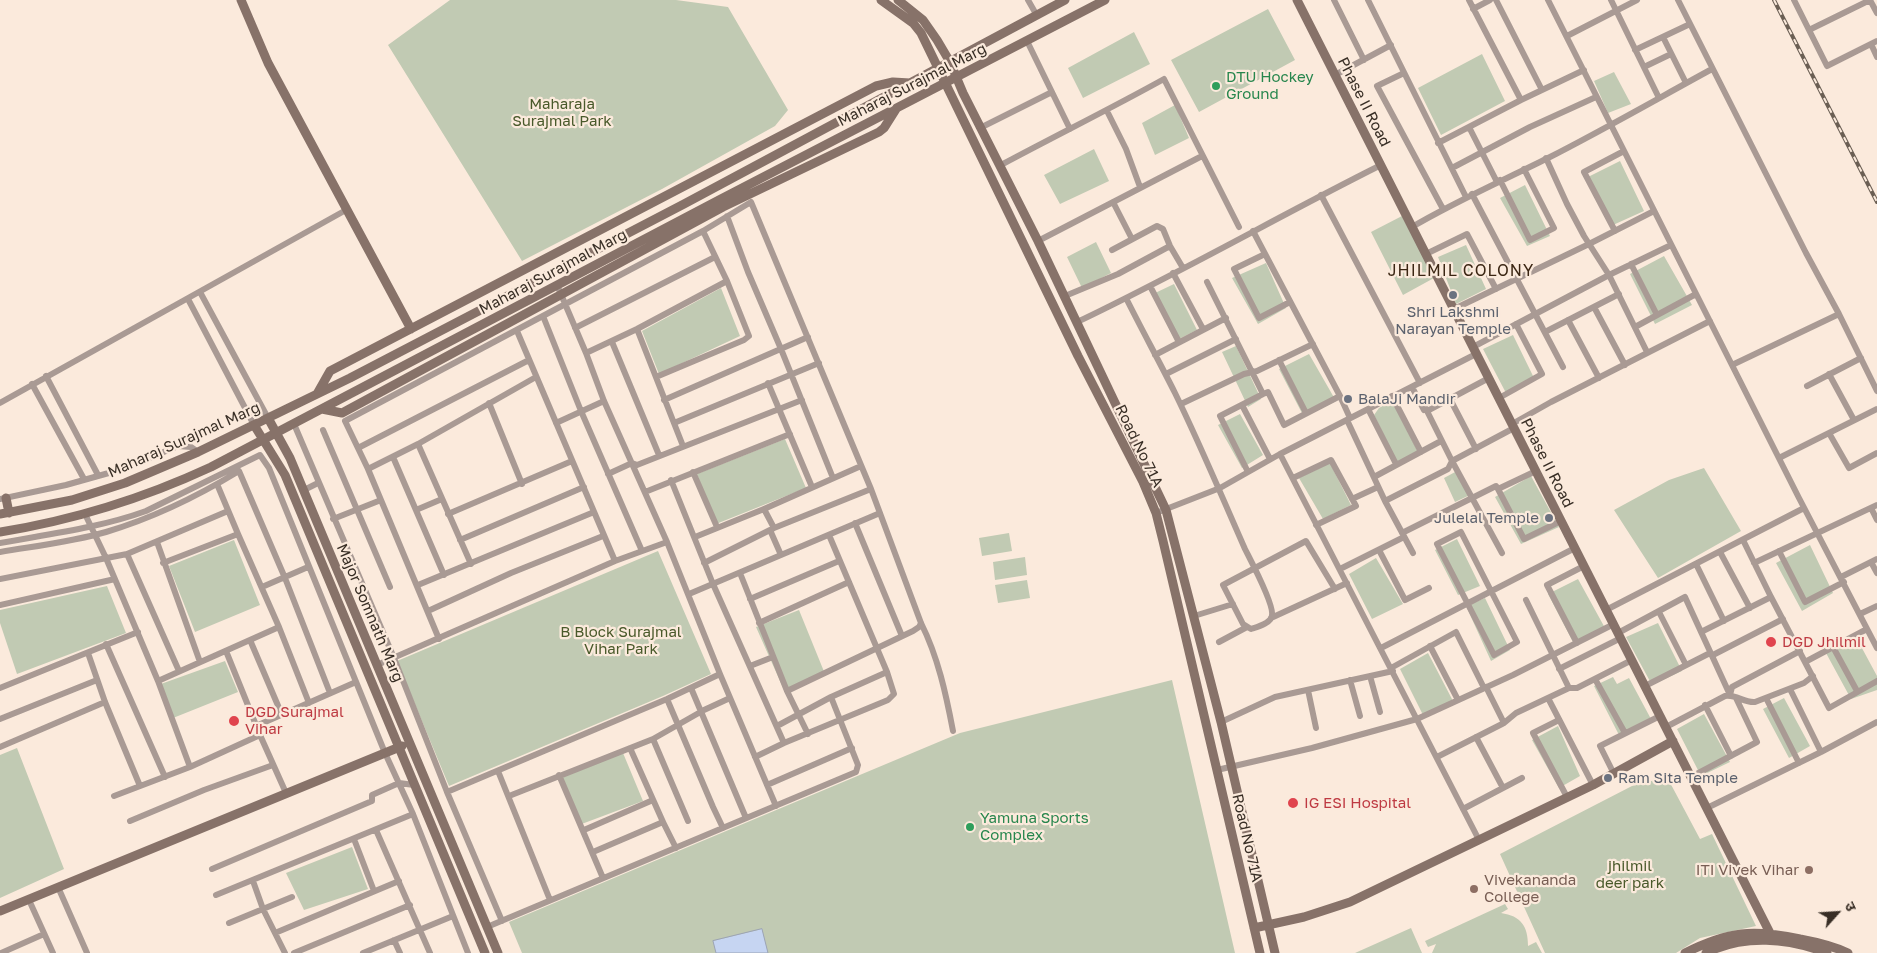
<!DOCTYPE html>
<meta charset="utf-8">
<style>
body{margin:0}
#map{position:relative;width:1877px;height:953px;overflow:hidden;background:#fbeadc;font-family:"Golos Text","Noto Sans Devanagari",sans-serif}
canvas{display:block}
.north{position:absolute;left:1812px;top:888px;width:50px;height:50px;-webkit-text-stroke:4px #fbeadc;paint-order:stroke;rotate:64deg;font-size:14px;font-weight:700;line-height:20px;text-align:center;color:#382e25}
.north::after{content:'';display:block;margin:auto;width:18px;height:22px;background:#382e25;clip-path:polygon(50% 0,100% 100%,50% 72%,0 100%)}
</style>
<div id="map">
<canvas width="1877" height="953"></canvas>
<div class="north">उ</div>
</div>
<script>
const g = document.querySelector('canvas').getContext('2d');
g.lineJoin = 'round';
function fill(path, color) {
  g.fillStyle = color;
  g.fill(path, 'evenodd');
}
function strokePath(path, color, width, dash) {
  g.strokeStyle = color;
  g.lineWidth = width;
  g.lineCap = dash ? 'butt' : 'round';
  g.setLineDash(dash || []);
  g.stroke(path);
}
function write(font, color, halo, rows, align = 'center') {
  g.font = font + ' "Golos Text",sans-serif';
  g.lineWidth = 4.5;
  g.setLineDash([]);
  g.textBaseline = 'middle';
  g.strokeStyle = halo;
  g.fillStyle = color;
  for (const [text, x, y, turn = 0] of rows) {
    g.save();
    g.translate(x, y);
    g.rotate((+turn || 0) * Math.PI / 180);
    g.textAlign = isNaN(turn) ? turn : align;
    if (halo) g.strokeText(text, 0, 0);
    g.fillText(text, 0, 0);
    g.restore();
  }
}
const green = new Path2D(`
 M450 0H676L728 7 788 110 775 126 662 189 522 261 388 45Z
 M1268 9 1295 60 1199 112 1171 60Z
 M1134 32 1150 64 1083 98 1068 68Z
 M1482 54 1505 101 1441 135 1418 88Z
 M1614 72 1631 104 1608 113 1594 81Z
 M1175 105 1189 138 1155 155 1142 123Z
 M1094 149 1109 181 1060 204 1044 175Z
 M1620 161 1644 211 1613 225 1588 177Z
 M1525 185 1550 236 1527 246 1500 198Z
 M1402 216 1434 278 1403 295 1371 232Z
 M1096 242 1111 273 1082 288 1067 257Z
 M1466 245 1486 289 1456 304 1438 257Z
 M1664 256 1692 305 1655 324 1630 274Z
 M1266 263 1286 308 1258 324 1232 278Z
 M1174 284 1197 330 1175 341 1153 294Z
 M721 288 740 336 659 374 642 331Z
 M1513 335 1534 378 1506 393 1483 349Z
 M1236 346 1261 399 1248 407 1222 352Z
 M1309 354 1336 401 1304 417 1279 369Z
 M1392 401 1418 452 1397 462 1374 415 1379 408Z
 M1240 414 1263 455 1242 468 1218 425Z
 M785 439 806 488 716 524 697 474Z
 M1330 463 1351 505 1323 519 1299 478Z
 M1704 468 1741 531 1658 578 1614 510 1669 480Z
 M1457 471 1470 495 1455 502 1444 478Z
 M1531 476 1559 527 1521 544 1495 497Z
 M1009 533 1012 551 982 556 979 538Z
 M1457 539 1480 586 1458 595 1435 550Z
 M234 540 260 605 195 632 169 566Z
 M1810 545 1833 593 1802 611 1776 563Z
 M658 551 711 674 663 696 449 786 397 661Z
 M1025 557 1027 575 995 580 993 562Z
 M1376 558 1403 604 1372 619 1349 574Z
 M1578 579 1605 628 1573 642 1548 594Z
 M1027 580 1030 598 998 603 995 585Z
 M107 586 126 633 17 674 0 623V610Z
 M1485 598 1510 650 1491 661 1466 606Z
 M799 610 825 674 784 690 756 627Z
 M1658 623 1682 671 1652 685 1626 637Z
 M1856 637 1877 676V690L1851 699 1826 653Z
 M1428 653 1454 703 1424 717 1400 669Z
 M225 661 238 692 173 718 158 685Z
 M1613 677 1617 684 1629 678 1651 719 1619 735 1594 686Z
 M1172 680 1235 953H522L509 922 960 733Z
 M1784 698 1810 746 1789 758 1763 709Z
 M1704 714 1730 762 1701 776 1677 729Z
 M1558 726 1580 776 1559 788 1532 740Z
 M17 748 64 869 0 898V755Z
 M623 753 643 801 579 825 558 779Z
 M1667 777 1700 839 1712 834 1756 926 1700 938 1676 953H1545L1500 854 1632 786Z
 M352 847 368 889 304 910 286 873Z
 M1505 904 1508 909 1501 913C1521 916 1528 926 1528 946L1536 942 1542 953H1432L1436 944 1428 947 1425 941Z
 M1411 928 1422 953H1355Z`);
const water = new Path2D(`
 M762 929 768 953H716L713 941Z`);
const street = new Path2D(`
 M1028 0 1036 14
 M1334 0 1364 60
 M1368 0 1466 197
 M1469 0 1521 100
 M1496 0 1542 90
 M1548 0 1799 498 1877 648
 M1611 0 1659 98
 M1678 0 1806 253 1839 314 1877 391
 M1794 0 1827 66 1877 41
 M1870 0 1877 13
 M1473 9 1490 0
 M1809 30 1870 0
 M1567 36 1637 0
 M1663 37 1686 83
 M1027 41 1070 129
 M1871 44 1877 57
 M1635 50 1690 24
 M1644 67 1671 54
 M1404 73 1377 86 1443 209
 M1335 75 1391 45
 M1107 111 1126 149 1140 187
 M982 127 1052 92
 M1469 127 1497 182
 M1438 143 1521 100 1584 70
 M1546 158 1567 204 1584 236 1609 275 1647 352
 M1001 165C1055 136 1110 109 1164 79L1239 227
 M1452 168 1530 127 1596 97
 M1500 180 1530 240 1554 228 1524 169
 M1472 194 1563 367
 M1321 195 1420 383
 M1113 202 1132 239
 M727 216 748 272 781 349 833 478
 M1412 227C1456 201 1502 181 1548 158 1603 130 1657 99 1712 69
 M1253 231 1340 396 1350 418
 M1615 231 1584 172 1624 151
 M1038 241 1202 156
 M1112 250 1157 226 1163 229 1170 246 1183 268
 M1265 254 1234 269 1259 318 1290 302
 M1426 254 1467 234 1496 289
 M1631 264 1657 315
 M1173 273 1203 329
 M1207 282 1263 394 1268 392 1284 425 1340 396
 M557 285 586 353 604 401 667 542 720 674 776 806
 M1150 286 1179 342
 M200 292 268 418
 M1065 296 1118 274 1170 246
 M1126 298C1142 330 1159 361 1175 393 1200 444 1222 497 1245 549 1251 561 1274 604 1272 615 1272 623 1257 627 1251 629L1243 624 1223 585 1306 541 1335 589
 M188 299 254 425
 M1594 307 1625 365
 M1454 309 1589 244 1654 211
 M543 316 581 411 642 551
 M1568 320 1599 378
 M1077 322C1180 273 1279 216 1381 165
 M1635 327 1696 294
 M575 328 715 257
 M637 329 683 446
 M517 331 615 561
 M1545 332 1619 294
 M612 342 659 455
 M1473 347 1609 275 1671 245
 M586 353 637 329 727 281
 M1155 355 1226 318
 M1279 360 1306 413
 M1732 365 1839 314
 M1166 374 1236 339
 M1829 374 1854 420
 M46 376 98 475
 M656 377 744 340 749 336 727 281 703 231
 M768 383 812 487
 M32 384 84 479
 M1807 386 1861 358
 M1412 387 1424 410 1426 409 1452 461 1502 553
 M1392 396 1421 452
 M1499 398 1542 374 1516 324
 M1450 399 1476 449
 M664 400 808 337
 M0 403 346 210
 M489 403 522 484
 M1181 404 1244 374 1257 371 1313 344
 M1242 405 1270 459
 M1368 409 1396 464
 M1427 411 1489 378
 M1347 420 1385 501 1413 553
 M556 423 604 401
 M674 423 819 363
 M294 424 394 658 447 792 502 921
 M1512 424 1551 402 1710 321
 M323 430 390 587
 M1829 433 1849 468 1877 453
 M418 444 471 564
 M358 448 529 360
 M1280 454 1479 840
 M393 457 444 575
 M1779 458 1877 409
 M368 469 418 444 536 377
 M693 472 717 527
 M1248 472 1220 416 1263 394
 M608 474 632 463 637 465 802 400
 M1374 477 1441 441
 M1293 478 1331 460 1356 506 1316 525
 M671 480 713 584 784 743
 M217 484 238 534 279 627 309 703
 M1498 489 1524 539 1561 521
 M304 490 318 483
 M645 492 790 434
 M0 499 66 485 123 469 178 446 191 447 198 452
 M1352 499 1378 487
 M1385 501 1448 469 1452 461 1514 428
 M1871 508 1877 520
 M764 509 774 528
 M416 510 442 499
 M1156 513 1220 488 1280 454 1476 354
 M85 514 106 558 158 681 190 767
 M448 514 572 461
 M333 519 381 500
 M855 523 902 636
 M770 530 781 555
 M1461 532 1517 642 1494 655 1437 544Z
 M1402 533 1496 486 1498 489 1536 471
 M695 537 764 509 861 466
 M460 540 584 487
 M1743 540 1771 597 1829 708 1877 681
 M157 542 200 662
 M0 543C49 534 99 528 146 511L260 455 269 468 385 753 413 814 468 953
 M1379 550 1405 600 1429 588
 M1779 551 1805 602 1844 582
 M0 552C35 546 72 542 106 532 153 518 198 496 239 471L285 578 330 693
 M1720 552 1750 608
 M127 554 179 671
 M1871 562 1877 573
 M163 563 238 534
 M704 563 774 528 871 489
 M1754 563 1877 505
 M1696 564 1724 621
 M1340 569 1404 537
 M740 573 787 691 808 734
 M1841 577 1877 559
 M0 579 127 554 228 511
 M418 585 594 512
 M262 587 308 567
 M689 594 880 513
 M750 599 839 561
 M1526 600 1569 688H1577L1632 660
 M0 605 115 579
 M1606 610 1804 508
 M428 611 511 573 603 536
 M1659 612 1686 665
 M1860 614 1877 606
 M1194 616 1233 604
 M1271 618 1347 583
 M759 623 849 582
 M1701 632 1771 597
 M1618 633 1685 597 1730 695
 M439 639 368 469 345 421 703 231 751 202 871 489 921 623C938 657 946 694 953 731
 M250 640 282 715
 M1219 642 1247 627
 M1577 643 1547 585 1584 566
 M106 644 165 777
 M1430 646 1458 700
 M1833 647 1857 691
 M1381 648 1575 548
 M226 651 260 735 286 793
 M88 653 105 702 140 786
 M1805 662 1867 629
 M377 665 615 561 667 542
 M750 666 773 657
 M1391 668 1456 632 1484 688
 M1559 669 1621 638
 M1370 676 1380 712
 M1595 679 1625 733
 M1350 680 1360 716
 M158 681 279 627
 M1645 686 1710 653 1713 655 1783 619
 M0 688 138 632
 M691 688 746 818
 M1790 689 1821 752
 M1308 690 1316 728
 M787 691 913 631 919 627 921 623
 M1730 695 1732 687 1800 651
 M1548 698 1593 785
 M1766 698 1799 763
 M667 699 713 807 723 828
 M1705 705 1731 756
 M0 719 97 680
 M1559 720 1533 733 1567 797
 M1221 722 1275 697 1393 671
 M1504 723 1516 713 1569 688
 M256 726 356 682
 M777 726 831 697 887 672
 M1666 727 1725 696C1736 694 1744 703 1755 702L1804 683 1813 676
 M1476 737 1503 788
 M653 739 688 821
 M0 747 105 702
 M630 748 663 822 676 848
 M755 757 784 743 888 700 894 694 887 672 829 535
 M1437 757 1504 723 1486 687
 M1217 770 1312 748 1417 719 1513 675 1614 624
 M498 771 550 900
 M1614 774 1600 746 1660 716
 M559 775 603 878
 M1691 777 1757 742 1736 698
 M767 785 852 748
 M447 792 667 699 720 674
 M114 796 190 767 260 735
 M509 796 653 739 704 710 730 698
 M1707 808 1821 752 1877 722
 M1463 809 1522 778
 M130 821 204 790 273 765
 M376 830 430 953
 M584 830 653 800
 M354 839 374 891
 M593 852 663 822
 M212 869 372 801V795L399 783 414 785
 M253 881 263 909 285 953
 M58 887 87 953
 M216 895 413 814
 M29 900 53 953
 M229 923 292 897
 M487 927 856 772 858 765 831 697
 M275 933 399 881
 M394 940 400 953
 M1 953 44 934
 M294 953 410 905
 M363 953 453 916`);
const secondary = new Path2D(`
 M241 0 268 63 411 329
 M881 0 913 23 921 33 1078 356 1143 482 1156 513 1163 541 1260 953
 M898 0 923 20 937 40 950 62 963 93 1038 241 1166 510 1221 722 1275 953
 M1297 0 1770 933 1771 940
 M317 394 330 371 876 86 893 82 910 83
 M322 409 342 413 723 207 879 132 884 128 896 109
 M268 418 290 458 498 953
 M254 425 285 475 485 953
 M6 498 9 513
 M0 514 72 500 125 483 198 452 350 378 684 204 1065 0
 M0 532C75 520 142 499 211 467L719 200 1105 0
 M0 911 402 746
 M1254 928 1304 917 1350 902 1593 785 1673 741
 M1685 953C1729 931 1753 929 1800 939 1816 942 1833 946 1848 953
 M1706 953C1744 934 1788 938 1827 953`);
const rail = new Path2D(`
 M1774 0 1877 202`);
const markers = [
 [1216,86,5,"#2e9e5b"],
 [1453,295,5,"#6b7280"],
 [1348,399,5,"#6b7280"],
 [1549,518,5,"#6b7280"],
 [1771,642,6,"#e0444e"],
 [234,721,6,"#e0444e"],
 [1608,778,5,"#6b7280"],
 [1293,803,6,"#e0444e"],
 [970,827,5,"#2e9e5b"],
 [1809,870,5,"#8d6e63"],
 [1474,889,5,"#8d6e63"]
];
const leisureNames = [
 ["DTU Hockey",1226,77],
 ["Ground",1226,94],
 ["Yamuna Sports",980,818],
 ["Complex",980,835]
];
const streetNames = [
 ["Maharaj Surajmal Marg",912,85,-27],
 ["Phase II Road",1364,102,63],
 ["Maharaj Surajmal Marg",553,272,-28],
 ["Maharaj Surajmal Marg",184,440,-24],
 ["Road No 71A",1139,446,64],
 ["Phase II Road",1547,463,63],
 ["Major Somnath Marg",370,613,67],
 ["Road No 71A",1247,838,77]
];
const parkNames = [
 ["Maharaja",562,104],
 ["Surajmal Park",562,121],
 ["B Block Surajmal",621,632],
 ["Vihar Park",621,649],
 ["jhilmil",1630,866],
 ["deer park",1630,883]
];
const worshipNames = [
 ["Shri Lakshmi",1453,312,"center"],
 ["Narayan Temple",1453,329,"center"],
 ["BalaJi Mandir",1358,399],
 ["Julelal Temple",1539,518,"right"],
 ["Ram Sita Temple",1618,778]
];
const healthNames = [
 ["DGD Jhilmil",1782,642],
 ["DGD Surajmal",245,712],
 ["Vihar",245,729],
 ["IG ESI Hospital",1304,803]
];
const educationNames = [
 ["ITI Vivek Vihar",1799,870],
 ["Vivekananda",1484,880,"left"],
 ["College",1484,897,"left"]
];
const neighbourhoodNames = [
 ["JHILMIL COLONY",1461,271]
];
fill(green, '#c1cab3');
fill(water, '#c6d5f2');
strokePath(water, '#9ba3b4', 1);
strokePath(street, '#a99a94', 6);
strokePath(secondary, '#877269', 9);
strokePath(rail, '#6b5f54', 4);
strokePath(rail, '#fbeadc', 2, [5.5]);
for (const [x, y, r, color] of markers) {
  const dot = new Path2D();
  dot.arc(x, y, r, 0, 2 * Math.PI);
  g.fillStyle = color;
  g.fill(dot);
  strokePath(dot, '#fbeadc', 2);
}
write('15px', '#27864d', '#fbeadc', leisureNames, 'left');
write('15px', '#382e25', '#fbeadc', streetNames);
write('15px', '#49592a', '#fbeadc', parkNames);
write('15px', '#5b616d', '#fbeadc', worshipNames, 'left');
write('15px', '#be3a42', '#fbeadc', healthNames, 'left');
write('15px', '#785e54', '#fbeadc', educationNames, 'right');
g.letterSpacing = '1px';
write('16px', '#3b2613', '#fbeadc', neighbourhoodNames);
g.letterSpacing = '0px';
</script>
